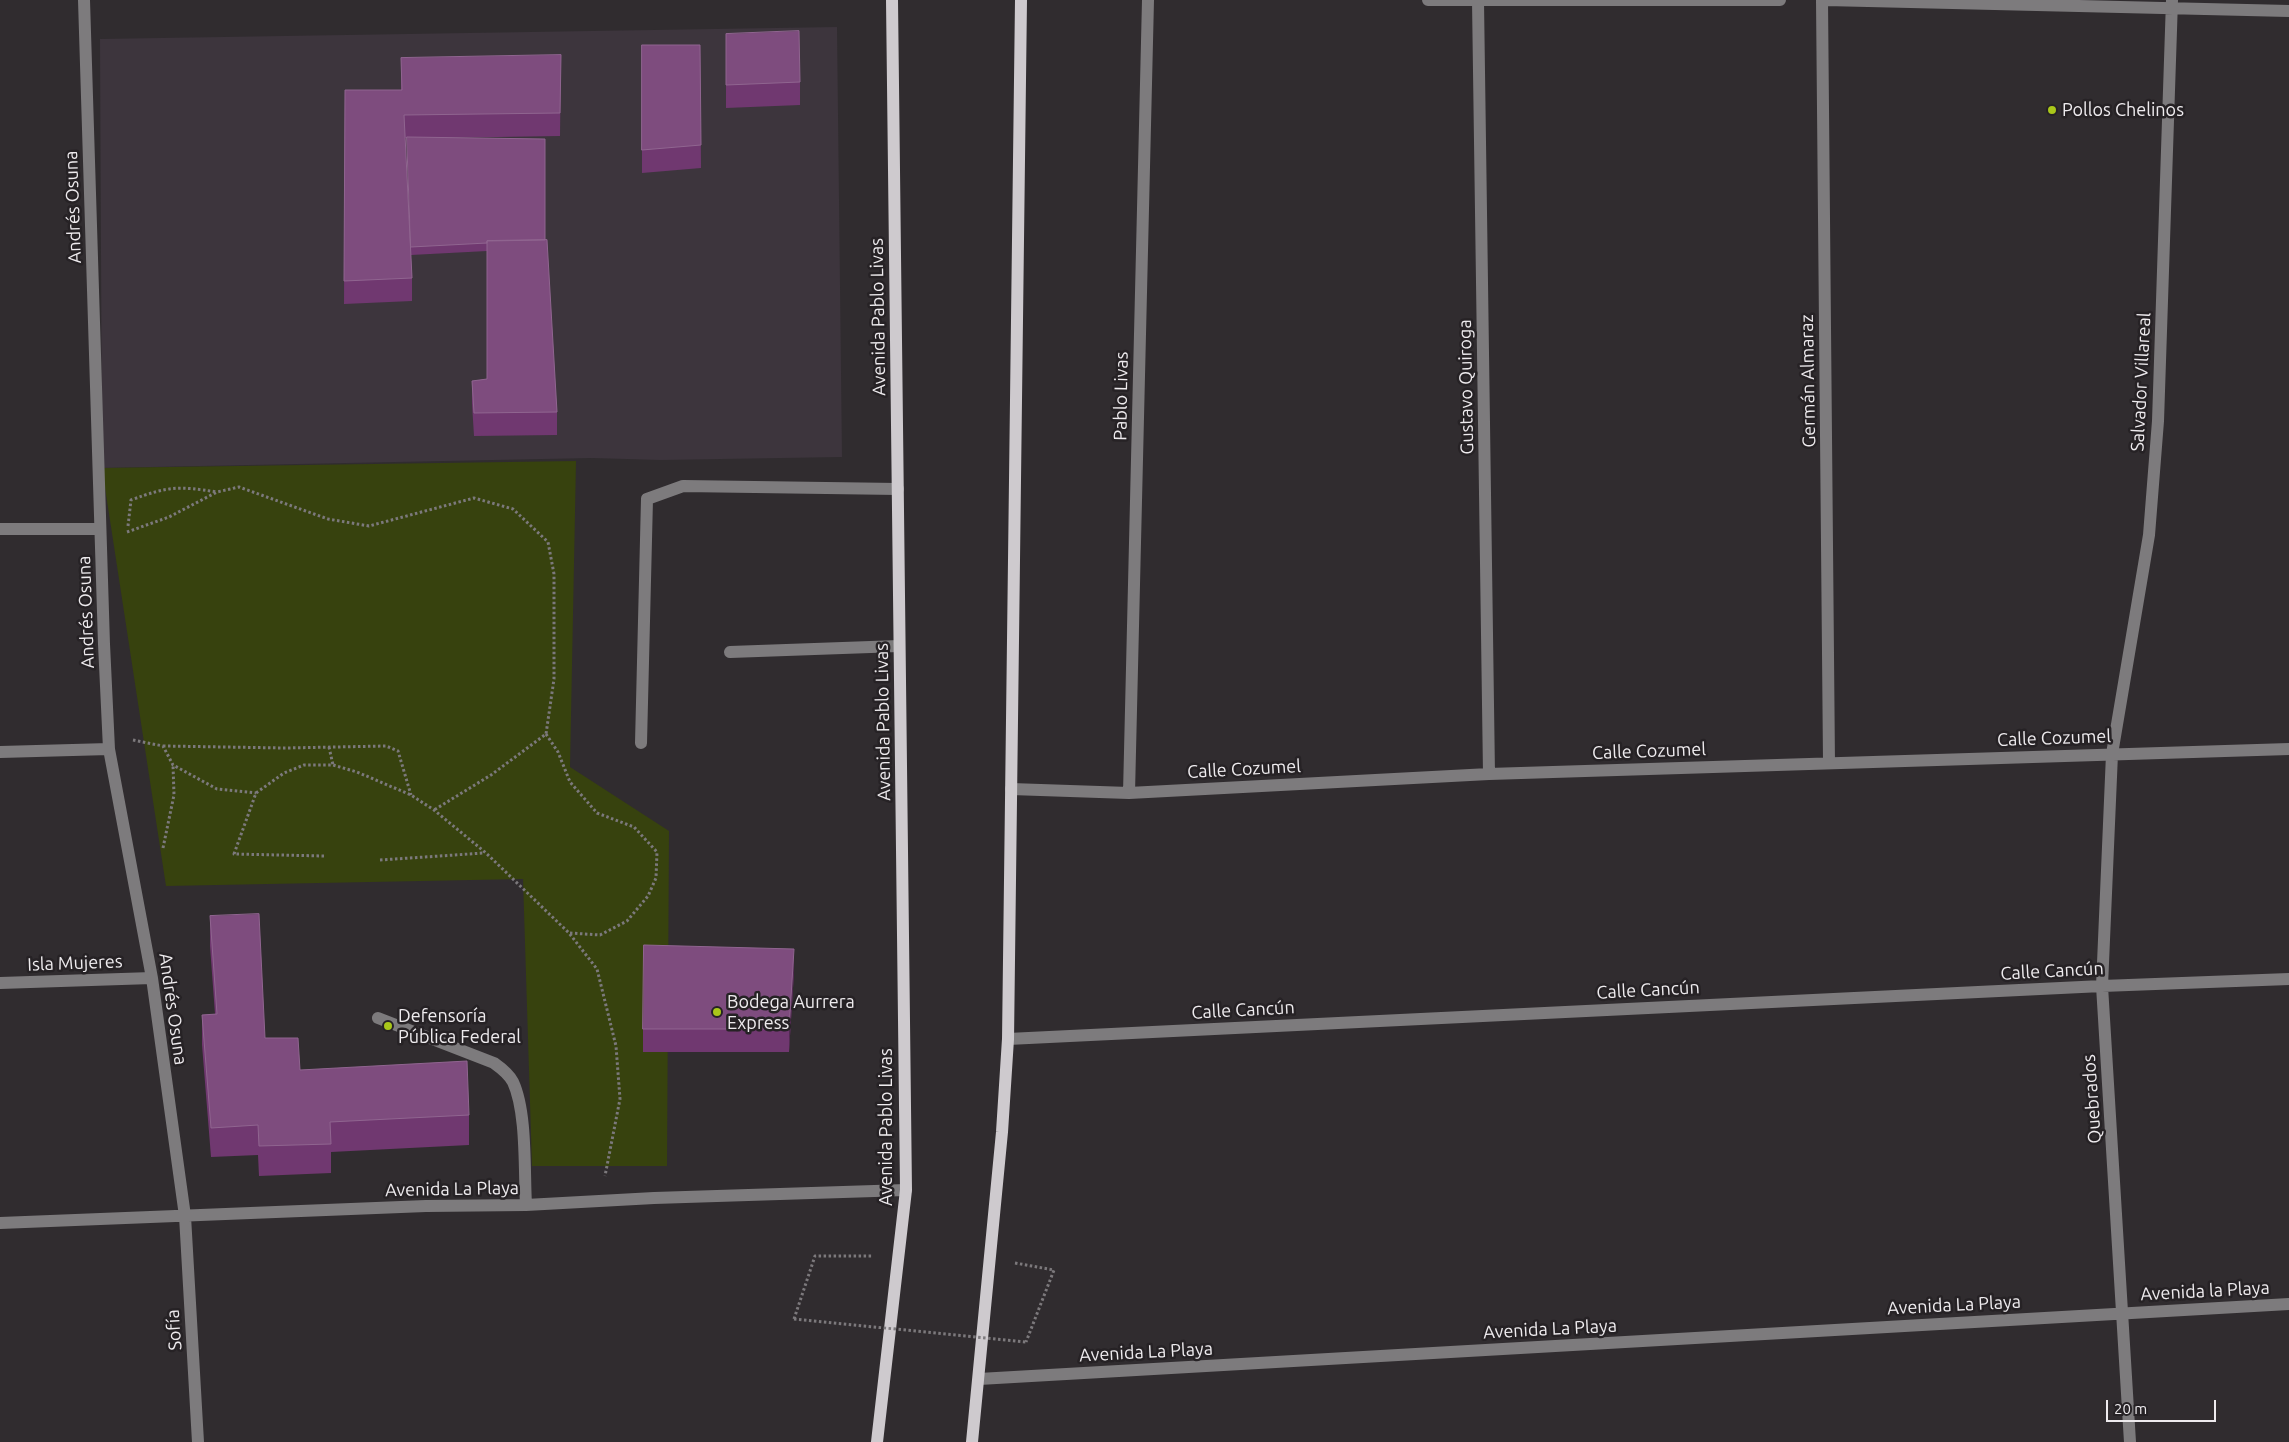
<!DOCTYPE html>
<meta charset="utf-8">
<style>
body{margin:0}
#map{position:relative;width:2289px;height:1442px;overflow:hidden;background:#302c2f;font-family:Ubuntu,sans-serif}
canvas{display:block}
.scale{position:absolute;left:2106px;top:1400px;width:110px;height:22px;box-sizing:border-box;border:2px solid #eeebee;border-top:0;padding-left:6px;font-size:15px;line-height:18px;white-space:nowrap;color:#eeebee;-webkit-text-stroke:4px #262225;paint-order:stroke}
</style>
<div id="map">
<canvas width="2289" height="1442"></canvas>
<div class="scale">20 m</div>
</div>
<script>
const g = document.querySelector('canvas').getContext('2d');
g.lineJoin = 'round';
function fill(path, color) {
  g.fillStyle = color;
  g.fill(path, 'evenodd');
}
function strokePath(path, color, width, dash) {
  g.strokeStyle = color;
  g.lineWidth = width;
  g.lineCap = dash ? 'butt' : 'round';
  g.setLineDash(dash || []);
  g.stroke(path);
}
function write(font, color, halo, rows, align = 'center') {
  g.font = font + ' Ubuntu,sans-serif';
  g.lineWidth = 5;
  g.setLineDash([]);
  g.textBaseline = 'middle';
  g.strokeStyle = halo;
  g.fillStyle = color;
  for (const [text, x, y, turn = 0] of rows) {
    g.save();
    g.translate(x, y);
    g.rotate((+turn || 0) * Math.PI / 180);
    g.textAlign = isNaN(turn) ? turn : align;
    if (halo) g.strokeText(text, 0, 0);
    g.fillText(text, 0, 0);
    g.restore();
  }
}
const built = new Path2D(`
 M837 27 842 457 661 460 592 458 102 468 100 39Z`);
const green = new Path2D(`
 M576 461 570 767 669 831 667 1166H532L523 879 166 886 102 468Z`);
const path = new Path2D(`
 M128 526 131 500C169 486 178 486 217 492
 M127 532 169 517 217 492 239 487 328 519 369 526 474 498 513 509 548 542 554 574V679L546 734 491 775 434 810
 M546 734 558 752 570 782 597 813 634 827 657 852 656 878 648 896 627 921 600 935 570 933
 M133 740 163 746 173 765 217 789 256 793
 M163 746 285 748 386 746 398 751 411 795
 M329 747 333 765
 M163 848 174 795 173 765
 M324 856 234 854 256 793 284 773 304 765H333L357 772 411 795 434 810 486 853 569 933 597 969 616 1046 620 1099 605 1176
 M380 860 484 853
 M1015 1263 1054 1270 1026 1342
 M794 1319 815 1256H872`);
const minor = new Path2D(`
 M84 0 104 644 109 749 152 978 185 1216 198 1442
 M1428 0H1780
 M1822 0 1829 762
 M1826 0 2289 11
 M1478 1 1489 774
 M0 529H100
 M730 652 899 646
 M641 743 647 499 683 486 898 489
 M0 752 109 749
 M1011 789 1129 793 1489 774 2289 749
 M1129 793 1148 0
 M0 983 152 978
 M378 1018 494 1063C501 1068 509 1074 513 1082 527 1112 524 1170 526 1205
 M1008 1039 2102 986 2289 979
 M0 1223 426 1206 526 1205 654 1198 906 1190
 M979 1379 2289 1304
 M2130 1442 2102 986 2112 754 2149 535 2158 421 2172 0`);
const major = new Path2D(`
 M877 1442 906 1190 892 0
 M972 1442 1002 1132 1008 1039 1021 0`);
const pathBridge = new Path2D(`
 M794 1319 1026 1342`);
const wall = new Path2D(`
 M726 34 800 82V105L726 108Z
 M642 45H700L701 168 642 173Z
 M561 55 560 136 435 138 545 139V241L557 412V435L474 436 472 404V381L487 379V251L411 255 407 138H405L412 278V301L344 304 345 90H401V58Z
 M210 916 265 1038 300 1070 469 1115V1145L331 1152V1173L259 1176 258 1155 211 1157 202 1045V1015L215 1014 210 946Z
 M794 972 789 1052H643V1029Z`);
const shadedWall = new Path2D(`
 M794 949V972L789 1052V1029Z`);
const building = new Path2D(`
 M799 31 800 82 726 85V34Z
 M642 45H700L701 145 642 150Z
 M561 55 560 113 404 115 412 278 344 281 345 90H402L401 58Z
 M407 137 545 139V240L487 241V243L411 247Z
 M547 240 557 412 474 413 472 381 487 379V241Z
 M259 914 265 1038H298L300 1070 467 1061 469 1115 330 1122 331 1144 259 1146 258 1125 211 1128 202 1015 217 1014 210 916Z
 M644 945 794 949 789 1029H643Z`);
const markers = [
 [2052,110,5,"#a9c71a"],
 [717,1012,5,"#a9c71a"],
 [388,1026,5,"#a9c71a"]
];
const poiNames = [
 ["Pollos Chelinos",2062,110],
 ["Bodega Aurrera",727,1002],
 ["Express",727,1023],
 ["Defensoría",398,1016],
 ["Pública Federal",398,1037]
];
const streetNames = [
 ["Andrés Osuna",73,207,-92],
 ["Avenida Pablo Livas",878,317,-91],
 ["Germán Almaraz",1808,381,-91],
 ["Salvador Villareal",2141,382,-87],
 ["Gustavo Quiroga",1466,387,-91],
 ["Pablo Livas",1121,396,-89],
 ["Andrés Osuna",86,612,-92],
 ["Avenida Pablo Livas",883,722,-91],
 ["Calle Cozumel",2054,738,-2],
 ["Calle Cozumel",1649,751,-2],
 ["Calle Cozumel",1244,769,-3],
 ["Isla Mujeres",75,963,-2],
 ["Calle Cancún",2052,971,-3],
 ["Calle Cancún",1648,990,-3],
 ["Andrés Osuna",173,1009,82],
 ["Calle Cancún",1243,1010,-3],
 ["Quebrados",2092,1099,-94],
 ["Avenida Pablo Livas",886,1127,-90],
 ["Avenida La Playa",452,1189,-1],
 ["Avenida la Playa",2205,1291,-3],
 ["Avenida La Playa",1954,1305,-3],
 ["Avenida La Playa",1550,1329,-3],
 ["Sofía",174,1330,-94],
 ["Avenida La Playa",1146,1352,-3]
];
fill(built, '#3d353d');
fill(green, '#37420e');
strokePath(path, '#7c797c', 3, [2.5, 2.5]);
strokePath(minor, '#7d7b7d', 12);
strokePath(major, '#cecace', 12);
strokePath(pathBridge, '#7c797c', 3, [2.5, 2.5]);
fill(wall, '#703870');
fill(shadedWall, '#512b51');
fill(building, '#7e4c7e');
strokePath(building, '#906590', 1);
for (const [x, y, r, color] of markers) {
  const dot = new Path2D();
  dot.arc(x, y, r, 0, 2 * Math.PI);
  g.fillStyle = color;
  g.fill(dot);
  strokePath(dot, '#262225', 2);
}
write('18px', '#eeebee', '#262225', poiNames, 'left');
write('18px', '#eeebee', '#262225', streetNames);
</script>
